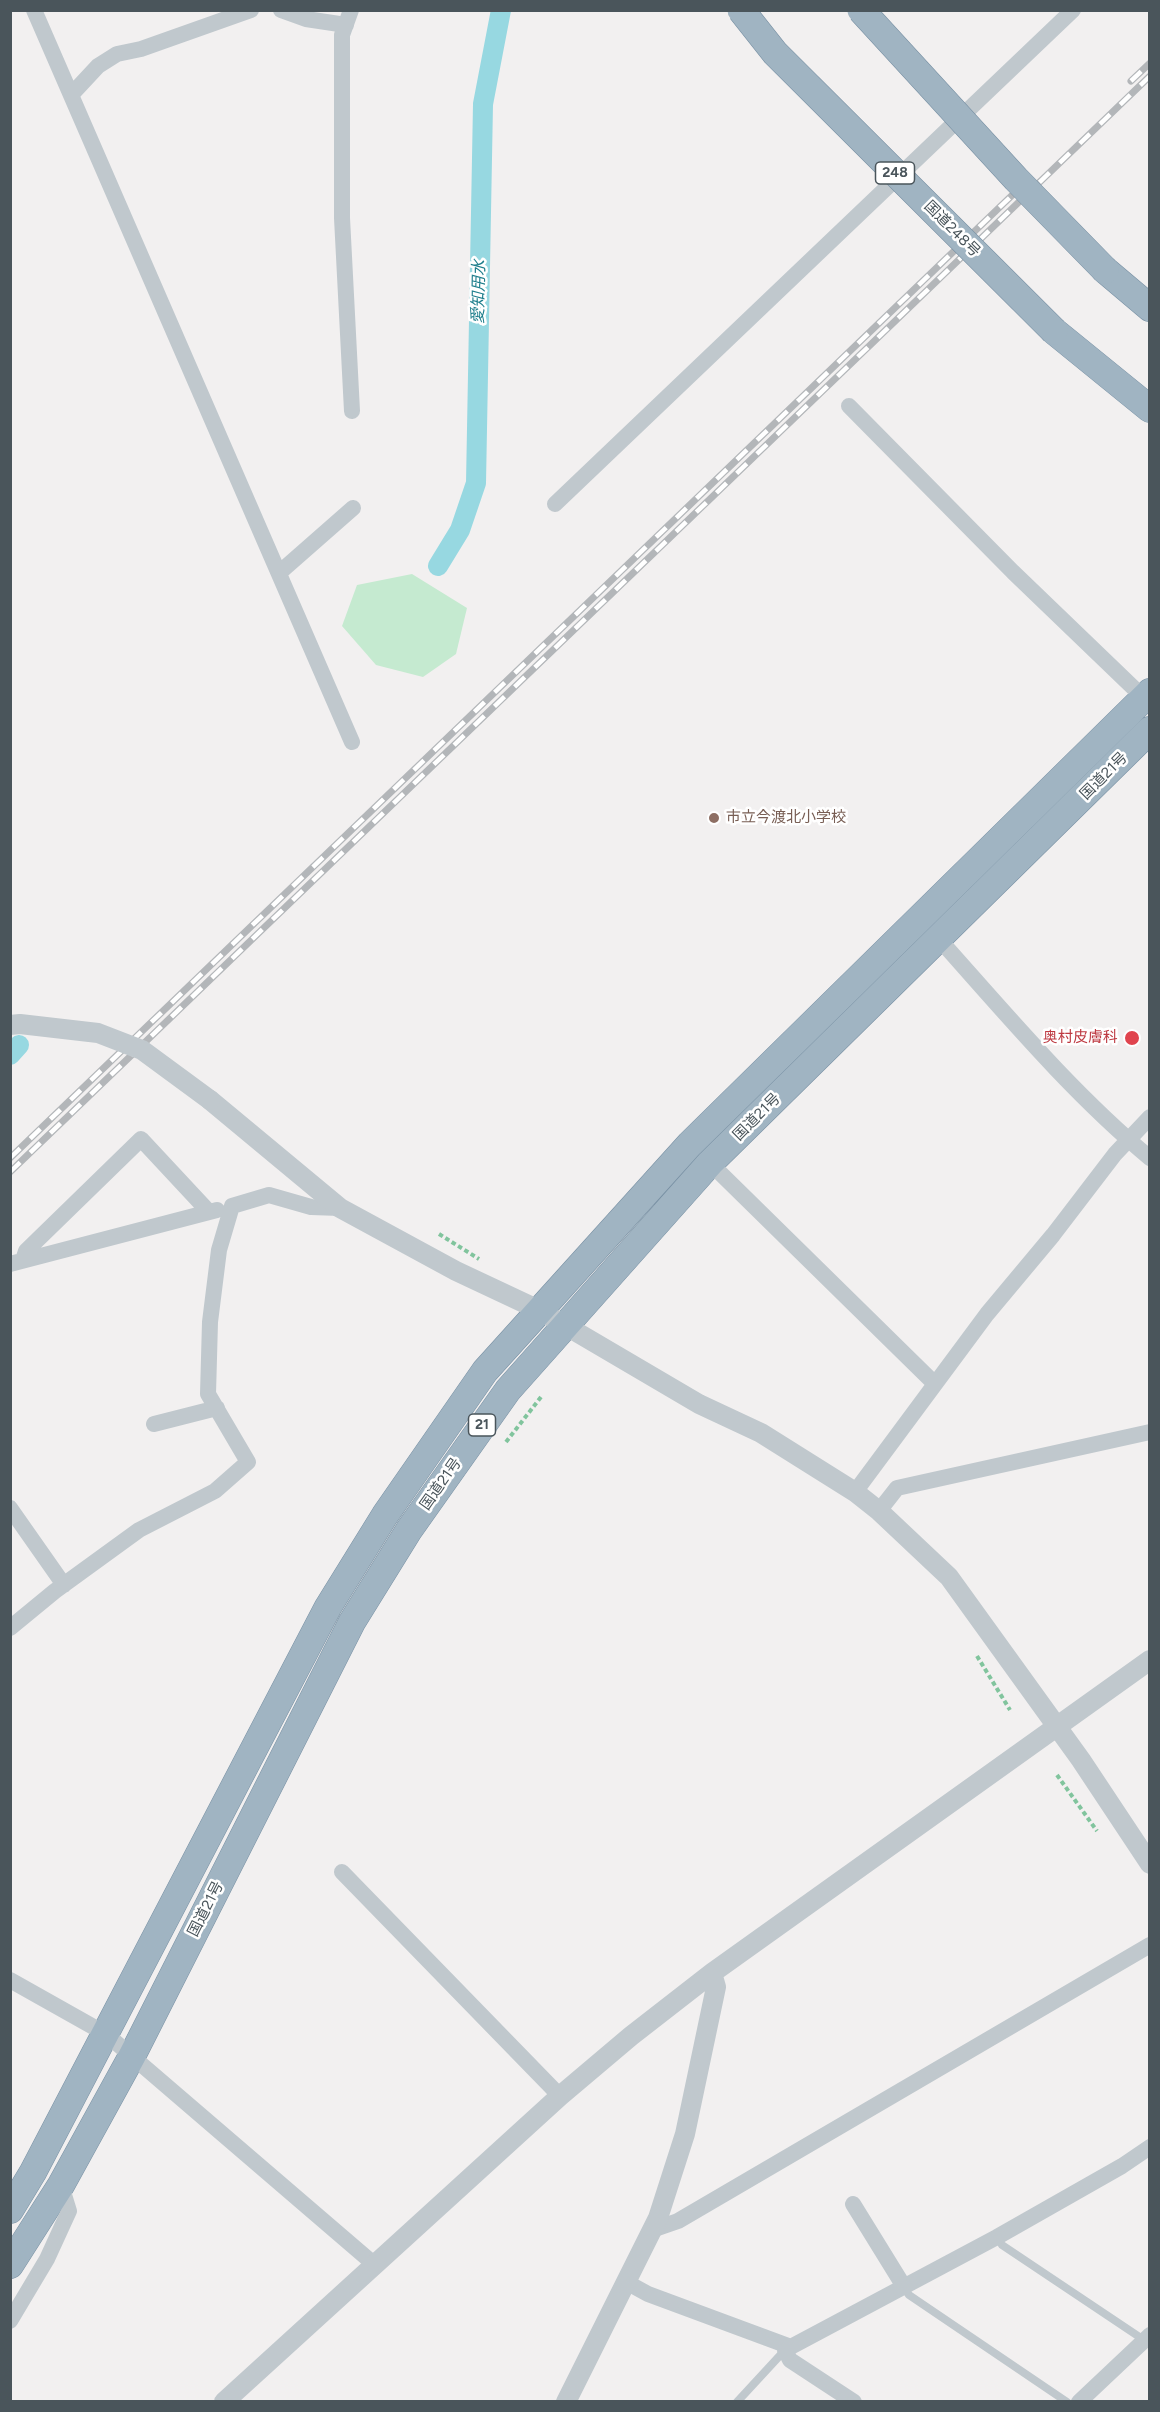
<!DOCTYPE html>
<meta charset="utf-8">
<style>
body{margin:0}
#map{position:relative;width:1160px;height:2412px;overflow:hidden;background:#f2f0f0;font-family:Figtree,sans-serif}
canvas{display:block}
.frame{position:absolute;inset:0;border:12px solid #4a555b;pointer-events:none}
</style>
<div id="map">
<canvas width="1160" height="2412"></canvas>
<div class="frame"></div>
</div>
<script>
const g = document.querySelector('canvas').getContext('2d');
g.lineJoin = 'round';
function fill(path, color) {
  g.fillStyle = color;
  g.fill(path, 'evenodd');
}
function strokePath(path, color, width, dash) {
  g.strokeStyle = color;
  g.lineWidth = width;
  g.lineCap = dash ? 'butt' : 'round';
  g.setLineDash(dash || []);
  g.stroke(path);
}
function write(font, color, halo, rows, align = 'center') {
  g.font = font + ' Figtree,"Noto Sans JP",sans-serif';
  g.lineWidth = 5;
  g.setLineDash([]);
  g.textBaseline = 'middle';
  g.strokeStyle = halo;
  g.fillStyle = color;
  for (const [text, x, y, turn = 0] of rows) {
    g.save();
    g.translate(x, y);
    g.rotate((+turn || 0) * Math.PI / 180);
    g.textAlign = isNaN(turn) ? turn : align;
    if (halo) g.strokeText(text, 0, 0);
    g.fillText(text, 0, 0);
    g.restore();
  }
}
const green = new Path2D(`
 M412 574 467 608 456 654 423 677 376 665 342 626 357 585Z`);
const canal = new Path2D(`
 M438 566 460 530 476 483 483 104 501 10
 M10 1055 19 1045`);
const path = new Path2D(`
 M439 1234 479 1259
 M506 1442 541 1397
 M977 1656 1010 1710
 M1057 1775 1097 1831`);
const service = new Path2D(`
 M997 2237 1002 2245 1144 2340
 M903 2286 909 2295 1067 2402
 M737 2402 785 2350`);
const minor = new Path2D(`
 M34 10 352 742
 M281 10 306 19 346 25
 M351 10 342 35V218L352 411
 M71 95 98 66 117 54 141 49 251 10
 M849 406 1013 572 1144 698
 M555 504 1073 10
 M279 573 353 508
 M939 939C1006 1014 1072 1093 1150 1158
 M710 1163 935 1384
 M23 1260 26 1251 141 1139 209 1212
 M10 1264 217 1210
 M154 1424 217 1408
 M855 1492 987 1314 1053 1235 1115 1154 1150 1117
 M10 1508 64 1585
 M879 1511 897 1488 1150 1432
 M10 1628 55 1591 139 1530 215 1491 248 1462 208 1394 210 1322 219 1250 232 1206 269 1195 311 1207 340 1208
 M342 1872 560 2096
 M10 1980 106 2034 375 2265
 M853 2204 903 2285
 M652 2230 678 2221 1150 1945
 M626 2282 648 2294 791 2347
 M10 2321 47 2259 69 2211 61 2185
 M854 2402 790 2360 785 2350 997 2237 1122 2166 1150 2147
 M1079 2402 1150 2335`);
const tertiary = new Path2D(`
 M210 1100 340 1208 456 1271 539 1310 699 1404 761 1433 855 1492 879 1511 949 1577 1081 1760 1150 1864
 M224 2402 560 2096 631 2036 712 1973 1150 1660
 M566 2402 658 2218 685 2134 716 1987 712 1973`);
const trunk = new Path2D(`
 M1105 270 1150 308
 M1054 331 1150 409
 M10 2210 33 2172 328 1607 385 1515 485 1371 690 1144 1150 692
 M10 2265 61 2185 132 2056 352 1622 409 1530 508 1390 710 1163 1150 730`);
const rail = new Path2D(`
 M1131 81 1150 63
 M10 1158 1029 179
 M10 1172 1150 76`);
const tertiaryBridge = new Path2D(`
 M10 1025 20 1024 98 1033 142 1050 210 1100`);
const trunkBridge = new Path2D(`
 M741 10 775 53 1054 331
 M861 10 1016 179 1105 270`);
const markers = [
 [714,818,6,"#8d6e63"],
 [1132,1038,8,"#e0444e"]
];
const shields = [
 [895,173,39],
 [482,1425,27]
];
const shieldNames = [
 ["248",895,173],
 ["21",482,1425]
];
const streetNames = [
 ["国道248号",952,229,45],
 ["国道21号",1104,776,-45],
 ["国道21号",757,1117,-45],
 ["国道21号",441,1484,-55],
 ["国道21号",206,1909,-63]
];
const educationNames = [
 ["市立今渡北小学校",726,818]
];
const healthNames = [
 ["奥村皮膚科",1118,1038]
];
const waterNames = [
 ["愛知用水",479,292,-89]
];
fill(green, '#c5ead0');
strokePath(canal, '#97d8e1', 20);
strokePath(trunk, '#7991a4', 28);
strokePath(path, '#81c49d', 4, [4.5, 3]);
strokePath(service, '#c0c8cd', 8);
strokePath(minor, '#c0c8cd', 16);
strokePath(tertiary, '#c0c8cd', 20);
strokePath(trunk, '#a0b4c2', 27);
strokePath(rail, '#b3b6b9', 7);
strokePath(rail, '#fff', 4.5, [14]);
strokePath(trunkBridge, '#7991a4', 28, []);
strokePath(tertiaryBridge, '#c0c8cd', 20);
strokePath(trunkBridge, '#a0b4c2', 27);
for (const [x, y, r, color] of markers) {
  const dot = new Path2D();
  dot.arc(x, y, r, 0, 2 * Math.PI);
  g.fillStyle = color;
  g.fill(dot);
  strokePath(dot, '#fff', 2);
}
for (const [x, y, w] of shields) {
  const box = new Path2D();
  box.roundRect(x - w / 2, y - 11, w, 22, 4.5);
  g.fillStyle = '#fff';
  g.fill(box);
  strokePath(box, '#4a555b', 1.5);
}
write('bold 14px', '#4a555b', null, shieldNames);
write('15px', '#4a555b', '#fff', streetNames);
write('15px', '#785e54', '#fff', educationNames, 'left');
write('15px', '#be3a42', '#fff', healthNames, 'right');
write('italic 16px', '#1e7e8c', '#fff', waterNames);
</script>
